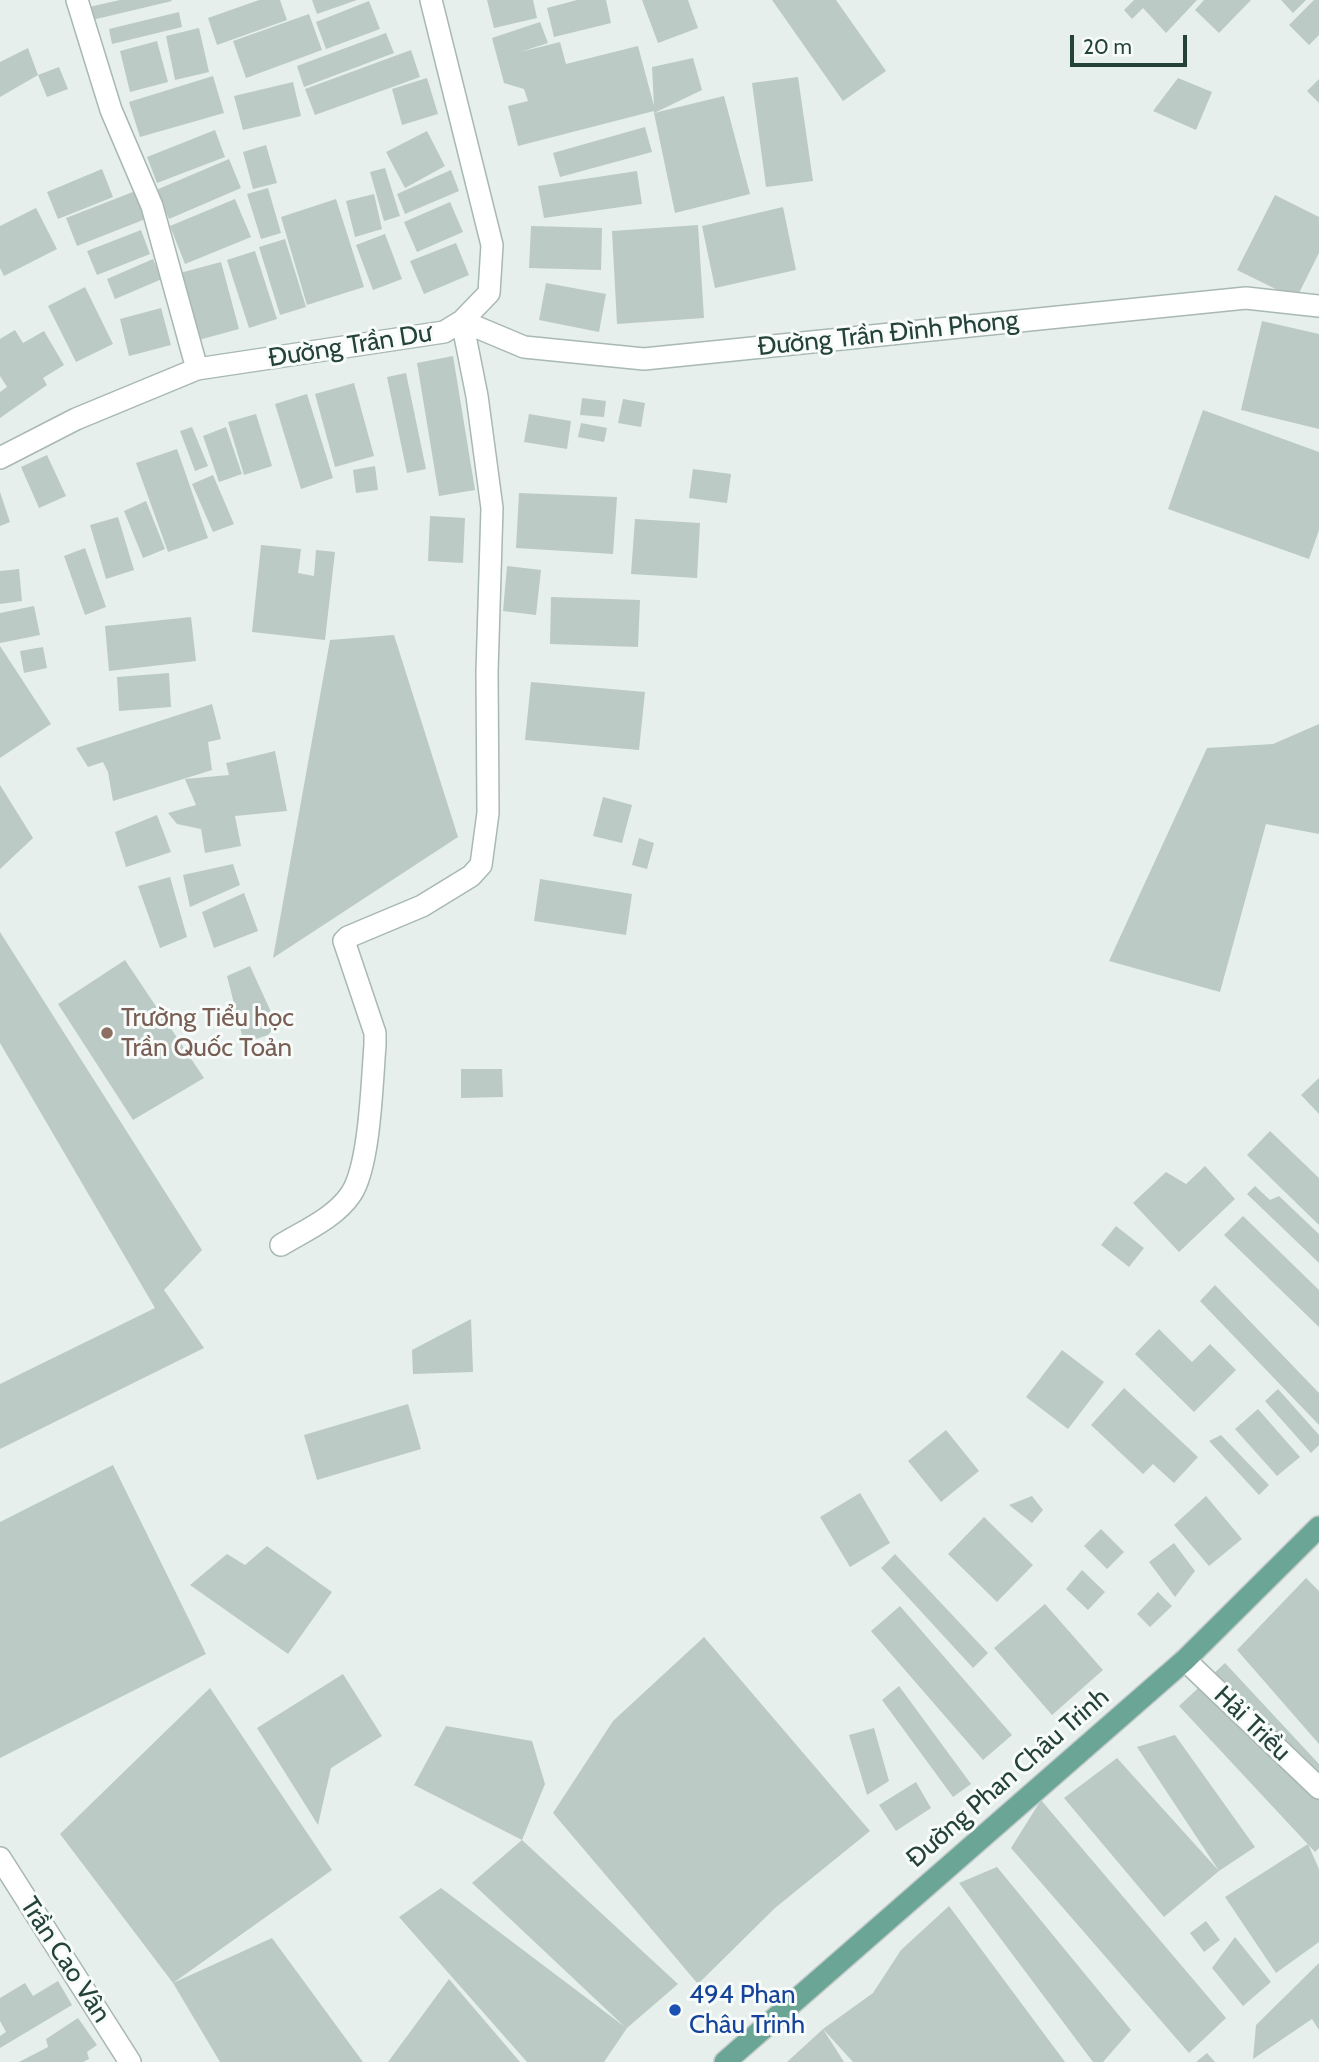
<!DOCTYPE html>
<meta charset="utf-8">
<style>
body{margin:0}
#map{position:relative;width:1319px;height:2062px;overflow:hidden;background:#e6efeb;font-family:Cabin,sans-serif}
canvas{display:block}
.scale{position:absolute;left:1070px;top:35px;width:117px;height:32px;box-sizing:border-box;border:4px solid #24423a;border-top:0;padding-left:9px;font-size:21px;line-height:24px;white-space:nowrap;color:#24423a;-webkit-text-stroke:5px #f7fbf9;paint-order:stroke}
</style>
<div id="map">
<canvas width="1319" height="2062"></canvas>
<div class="scale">20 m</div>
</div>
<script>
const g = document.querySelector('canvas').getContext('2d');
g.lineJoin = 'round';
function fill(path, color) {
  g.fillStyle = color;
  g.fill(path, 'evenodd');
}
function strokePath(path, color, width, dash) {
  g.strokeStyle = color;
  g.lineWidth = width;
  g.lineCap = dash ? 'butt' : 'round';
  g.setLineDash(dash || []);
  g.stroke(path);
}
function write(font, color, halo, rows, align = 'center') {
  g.font = font + ' Cabin,sans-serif';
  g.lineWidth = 6;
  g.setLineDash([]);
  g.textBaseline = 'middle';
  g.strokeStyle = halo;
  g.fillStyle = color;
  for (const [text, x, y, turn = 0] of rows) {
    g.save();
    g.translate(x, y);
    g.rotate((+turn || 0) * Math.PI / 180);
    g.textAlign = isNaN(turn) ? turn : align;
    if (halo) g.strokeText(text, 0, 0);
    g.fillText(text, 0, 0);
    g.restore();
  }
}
const building = new Path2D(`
 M120 0H171L172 1 92 20 89 7Z
 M259 0H280L287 20 217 45 208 18Z
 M312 0H357L317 14Z
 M487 0H533L537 18 494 28Z
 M577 0H606L611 23 554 37 547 8Z
 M642 0H688L698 28 658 43Z
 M772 0H836L886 71 843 101Z
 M1134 0H1197L1166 33 1143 8 1132 19 1124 10Z
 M1204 0H1251L1219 33 1195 10Z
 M1281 0H1306L1293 13Z
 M1314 0H1319V35L1309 45 1289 25Z
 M369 1 380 29 326 49 316 22Z
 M179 12 182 27 112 44 109 29Z
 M309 14 322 50 246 78 233 41Z
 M540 22 548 43 520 52 560 42 566 64 638 46 654 106 652 67 693 58 702 90 654 113V111L518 146 508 106 528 101 524 89 504 83 492 38Z
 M199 28 209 72 175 80 166 36Z
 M386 33 394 53 304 87 297 66Z
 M157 41 168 82 130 92 120 51Z
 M28 48 38 75 0 97V62Z
 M411 50 420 77 315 115 305 89Z
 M59 67 68 89 47 97 38 75Z
 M213 76 224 113 140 137 129 102Z
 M798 77 813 181 766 187 752 83Z
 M427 78 438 114 402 125 392 89Z
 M1178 78 1212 92 1196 130 1153 111Z
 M1319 79V103L1307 91Z
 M293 82 301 116 243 130 234 96Z
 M724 96 750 194 675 213 654 113Z
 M645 127 652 152 560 177 553 153Z
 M215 130 225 157 157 183 147 157Z
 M427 131 445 166 405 188 386 152Z
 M266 145 277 183 253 189 243 152Z
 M229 159 241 188 169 219 156 190Z
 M385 168 400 216 384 221 370 172Z
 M102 169 113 197 58 219 47 192Z
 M451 170 459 191 405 214 397 194Z
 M637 171 642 204 544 218 538 186Z
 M268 188 281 233 261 239 247 194Z
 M138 190 148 218 77 246 66 218Z
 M374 194 382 229 355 237 346 201Z
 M1275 195 1319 217V253L1296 299 1237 270Z
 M235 199 251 237 185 264 170 226Z
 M336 199 364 287 307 305 281 217Z
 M450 202 463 232 417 252 404 222Z
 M783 207 796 270 715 288 702 226Z
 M36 208 57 249 4 276 0 268V226Z
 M698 225 704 318 617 324 612 231Z
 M531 226 602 228 601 270 529 268Z
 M141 230 150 254 97 275 87 251Z
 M385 234 402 279 373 290 356 245Z
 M285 239 306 307 280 315 259 247Z
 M456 243 469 275 424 294 410 261Z
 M255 251 277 319 249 328 227 260Z
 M153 259 162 279 115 299 107 279Z
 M221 262 239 329 195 341 176 274Z
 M546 283 606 294 599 332 539 320Z
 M85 287 113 344 76 362 48 306Z
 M161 308 171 345 129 356 120 319Z
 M1262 321 1319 334V429L1241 410Z
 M15 330 23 343 44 331 64 365 43 378 47 385 0 418V392L7 387 0 376V339Z
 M453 356 475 490 439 496 417 363Z
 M406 373 426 469 407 473 387 377Z
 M354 383 374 456 335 467 315 394Z
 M307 394 333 478 301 489 275 404Z
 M582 398 606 401 604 417 580 415Z
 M623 399 645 403 641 427 618 423Z
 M1203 410 1319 452V530L1309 559 1168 509Z
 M256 414 272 466 244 475 228 422Z
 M529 414 571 421 567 449 524 442Z
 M581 423 607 428 604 442 578 437Z
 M192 427 208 466 195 471 180 431Z
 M226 427 242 474 219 482 203 436Z
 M177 449 208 538 168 552 136 463Z
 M47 455 66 496 39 508 21 467Z
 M375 466 378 490 356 493 353 470Z
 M693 469 731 474 727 503 689 498Z
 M213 475 234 524 213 532 192 484Z
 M0 492 10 522 0 526Z
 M519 493 617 497 613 554 516 548Z
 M146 501 165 549 143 558 124 511Z
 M430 516 465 518 463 563 428 561Z
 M118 517 134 570 106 579 90 525Z
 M635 519 700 523 697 578 631 574Z
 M261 545 301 549 298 573 314 576 316 550 335 552 325 640 252 632Z
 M85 548 106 607 85 615 64 556Z
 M507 566 541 570 536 615 503 611Z
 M19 569 22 601 0 604V571Z
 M551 597 640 600 638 647 550 644Z
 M34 606 40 635 0 643V613Z
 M191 617 196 661 109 671 105 626Z
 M394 635 458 837 273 958 330 640Z
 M0 646 51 724 0 758Z
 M43 647 47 668 24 673 20 651Z
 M169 673 171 707 119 711 117 677Z
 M531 682 645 692 639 750 525 740Z
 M212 704 221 739 208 742 212 770 113 801 108 772 103 762 88 767 76 748Z
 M1319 724V834L1266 824 1220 992 1109 961 1207 748 1273 744Z
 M275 751 287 811 235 816 241 846 205 853 201 829 177 824 168 813 196 805 185 779 229 775 226 763Z
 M0 785 33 838 0 869Z
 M603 797 632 805 622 843 593 836Z
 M157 815 171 852 126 867 115 832Z
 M639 838 654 843 647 869 632 865Z
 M233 864 240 885 190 907 183 875Z
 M170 877 187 937 160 948 138 886Z
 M540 879 632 894 626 935 534 921Z
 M244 893 258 931 214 948 202 912Z
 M0 932 202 1250 164 1290 204 1348 0 1449V1384L155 1308 0 1043Z
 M125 960 204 1078 133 1120 58 1004Z
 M250 966 277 1025 268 1035 244 1043 227 976Z
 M461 1069H502L503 1097 461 1098Z
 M1319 1078V1114L1301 1095Z
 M1270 1131 1319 1178V1225L1247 1155Z
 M1205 1166 1235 1199 1179 1252 1133 1203 1166 1172 1186 1184Z
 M1255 1186 1270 1200 1279 1196 1319 1234V1263L1247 1194Z
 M1243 1216 1319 1290V1327L1224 1235Z
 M1116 1226 1144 1248 1129 1267 1101 1245Z
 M1215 1285 1319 1393V1425L1200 1301Z
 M471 1319 473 1372 413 1374 412 1350Z
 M1159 1329 1192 1362 1210 1344 1236 1370 1194 1412 1135 1354Z
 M1062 1350 1104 1382 1068 1429 1026 1397Z
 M1124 1388 1198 1457 1174 1483 1153 1464 1143 1474 1091 1425Z
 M1278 1389 1319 1435V1445L1311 1453 1265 1401Z
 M408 1404 421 1449 317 1480 304 1435Z
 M1258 1409 1300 1457 1277 1476 1235 1429Z
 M946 1430 979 1471 941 1502 908 1461Z
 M1221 1435 1269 1485 1259 1495 1209 1441Z
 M113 1465 206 1654 0 1758V1522Z
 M860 1493 890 1543 850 1567 820 1517Z
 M1032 1496 1043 1510 1032 1523 1009 1505Z
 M1206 1496 1242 1539 1209 1566 1174 1525Z
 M984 1517 1033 1565 997 1602 948 1554Z
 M1101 1529 1124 1552 1107 1569 1084 1546Z
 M1174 1543 1195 1571 1175 1597 1149 1562Z
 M267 1546 332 1592 288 1654 190 1585 227 1554 245 1565Z
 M895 1554 988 1653 973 1668 881 1568Z
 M1082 1570 1105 1592 1088 1610 1066 1589Z
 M1306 1578 1319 1591V1744L1237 1650Z
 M1158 1592 1172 1606 1150 1627 1137 1614Z
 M1045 1604 1103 1670 1052 1715 994 1648Z
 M900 1606 1012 1735 983 1760 871 1631Z
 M704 1637 870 1831 775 1908 698 1984 553 1813 613 1721Z
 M1225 1663 1319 1764V1848L1315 1852 1179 1706Z
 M343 1674 382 1736 331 1768 318 1825 257 1728Z
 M899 1686 971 1784 953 1797 882 1700Z
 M210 1688 332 1870 173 1983 60 1834Z
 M446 1726 532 1741 545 1784 522 1840 414 1785Z
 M874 1728 889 1781 867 1795 849 1735Z
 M1175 1735 1255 1847 1219 1871 1164 1917 1064 1798 1117 1758 1219 1871 1137 1747Z
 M916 1782 931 1808 896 1831 879 1805Z
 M1041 1800 1226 2018 1189 2053 1011 1848Z
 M522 1840 678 1984 627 2028 604 2062H527L399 1917 441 1888 625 2027 472 1883Z
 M1308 1844 1319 1869V1942L1276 1973 1225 1897Z
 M997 1867 1131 2030 1103 2062H1093L959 1883Z
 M949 1906 1065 2062H853L823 2029 844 2062H787L823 2029 873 1993 901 1950Z
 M1206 1921 1220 1940 1204 1952 1190 1933Z
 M1235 1937 1271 1982 1243 2006 1212 1968Z
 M272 1938 363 2062H220L173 1983Z
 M1319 1963V2030L1312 2019 1253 2059 1256 2025Z
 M449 1979 520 2062H388Z
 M58 1981 72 2005 0 2048V2036L6 2032 0 2021V1998L25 1983 33 1996Z
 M78 2018 97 2045 87 2052 89 2059 83 2062H19L48 2047 46 2039Z
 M1207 2053 1215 2062H1196Z`);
const minor = new Path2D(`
 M77 0 111 110 152 206 197 369
 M462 321 524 347 644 359 1246 298 1319 306
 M0 458 76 419 197 369 444 332 462 321 489 293 492 245 431 0
 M281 1245C304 1231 335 1218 351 1194 370 1166 372 1081 375 1045V1033L344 941 348 937 422 906 471 876 481 865 488 813 487 672 492 508 477 396 462 321
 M1185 1660 1319 1788`);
const tertiary = new Path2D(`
 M0 1858 130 2062`);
const primary = new Path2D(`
 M725 2062 1185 1660 1319 1527`);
const markers = [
 [107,1033,7,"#8d6e63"],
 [675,2010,7,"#1a4fb4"]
];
const streetNames = [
 ["Đường Trần Đình Phong",888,334,-6],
 ["Đường Trần Dư",350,346,-9],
 ["Hải Triều",1252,1724,44],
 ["Đường Phan Châu Trinh",1008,1778,-41],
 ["Trần Cao Vân",65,1960,57]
];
const educationNames = [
 ["Trường Tiểu học",121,1018],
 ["Trần Quốc Toản",121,1048]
];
const transitNames = [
 ["494 Phan",689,1995],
 ["Châu Trinh",689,2025]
];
fill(building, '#bbcac4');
strokePath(minor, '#a8b8b2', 24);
strokePath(tertiary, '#a8b8b2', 24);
strokePath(primary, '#c2cac8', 24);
strokePath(minor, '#fff', 21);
strokePath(tertiary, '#fff', 21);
strokePath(primary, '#6aa596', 21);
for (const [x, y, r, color] of markers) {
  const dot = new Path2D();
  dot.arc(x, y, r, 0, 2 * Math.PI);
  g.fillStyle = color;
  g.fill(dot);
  strokePath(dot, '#f7fbf9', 2.5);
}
write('26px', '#24423a', '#f7fbf9', streetNames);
write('26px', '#785e54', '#f7fbf9', educationNames, 'left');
write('26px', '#164399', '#f7fbf9', transitNames, 'left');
</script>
